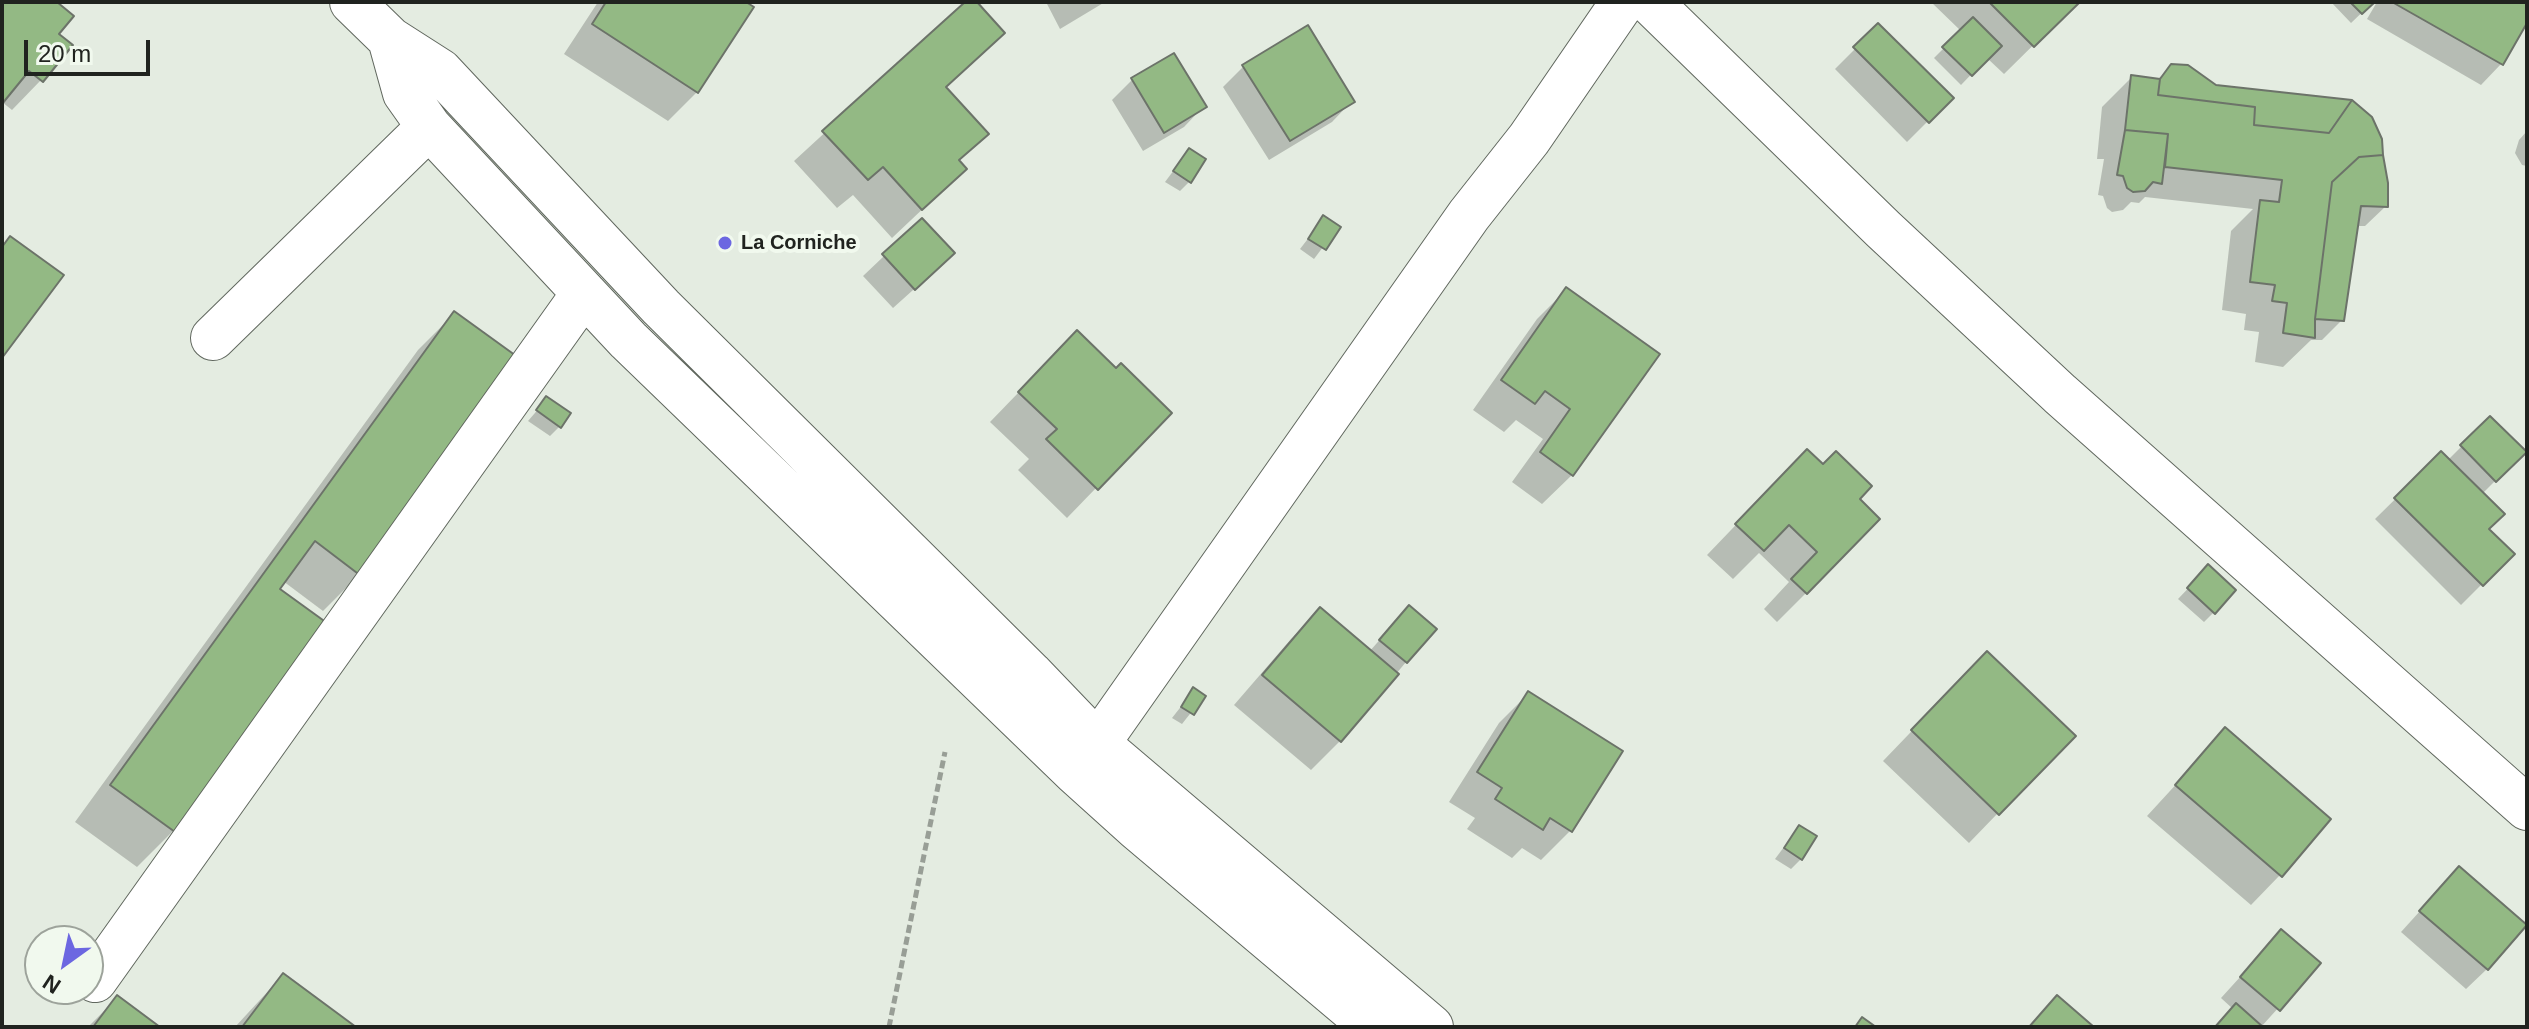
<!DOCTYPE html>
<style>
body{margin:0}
#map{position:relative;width:2529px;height:1029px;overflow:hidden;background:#e4ece1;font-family:Helvetica,sans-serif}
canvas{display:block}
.frame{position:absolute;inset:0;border:4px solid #20231f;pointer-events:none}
.north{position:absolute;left:24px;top:925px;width:80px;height:80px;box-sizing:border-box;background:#f1f9ee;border:2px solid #9da39b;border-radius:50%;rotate:213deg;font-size:22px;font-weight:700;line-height:32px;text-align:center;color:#20231f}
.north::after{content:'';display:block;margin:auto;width:28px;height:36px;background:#6c67e1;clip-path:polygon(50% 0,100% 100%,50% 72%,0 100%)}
.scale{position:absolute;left:24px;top:40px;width:126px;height:36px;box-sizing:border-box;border:4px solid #20231f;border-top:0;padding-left:10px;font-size:24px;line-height:28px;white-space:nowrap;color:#20231f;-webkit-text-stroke:6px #f1f9ee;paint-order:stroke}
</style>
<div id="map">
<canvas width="2529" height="1029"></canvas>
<div class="frame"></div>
<div class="north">N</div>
<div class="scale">20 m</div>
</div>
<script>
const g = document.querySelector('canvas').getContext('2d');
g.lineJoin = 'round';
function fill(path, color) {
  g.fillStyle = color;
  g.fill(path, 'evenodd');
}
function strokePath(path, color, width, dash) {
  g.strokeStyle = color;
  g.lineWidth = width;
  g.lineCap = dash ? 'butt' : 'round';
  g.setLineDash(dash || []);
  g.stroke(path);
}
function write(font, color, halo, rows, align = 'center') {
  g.font = font + ' Helvetica,sans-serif';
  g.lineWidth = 8;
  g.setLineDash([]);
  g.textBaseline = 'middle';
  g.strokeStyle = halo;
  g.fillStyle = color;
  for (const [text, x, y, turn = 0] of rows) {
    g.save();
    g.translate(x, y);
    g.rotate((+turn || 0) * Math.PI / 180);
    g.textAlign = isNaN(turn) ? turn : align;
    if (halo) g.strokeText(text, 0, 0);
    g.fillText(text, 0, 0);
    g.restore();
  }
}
const shadow = new Path2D(`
 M2 2H54L56 34 41 80 12 110 2 102Z
 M598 2H743L697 92 668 121 564 54Z
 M967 2H974L1003 33 945 88 986 134 958 162 965 169 892 238 853 195 837 208 794 161Z
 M1046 2H1105L1060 29Z
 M1931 2H2077L2004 74 1987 58 1961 85 1934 58 1961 31Z
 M2331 2H2373L2351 23Z
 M2377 2H2525L2527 18 2501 64 2481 85 2367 19Z
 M1878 26 1951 98 1907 142 1835 69Z
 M1173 55 1204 106 1184 127 1143 151 1112 100 1132 80Z
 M1244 66 1352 101 1332 122 1269 160 1223 87Z
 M2172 66 2386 206 2365 226H2356L2342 320 2322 340H2311L2283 367 2255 362 2259 332 2244 330 2246 314 2222 310 2231 231 2253 209 2145 197 2139 203 2131 202 2123 210 2112 212 2107 208 2103 196 2098 195 2104 159H2097L2102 107 2132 77 2157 80Z
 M2527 131V166L2522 165 2515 153 2519 140Z
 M1189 150V182L1180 191 1165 182Z
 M1324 218 1338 227 1314 259 1300 249Z
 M922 220 932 273 893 308 863 276Z
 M1566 290 1657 355 1572 475 1542 504 1512 482 1543 439 1516 420 1504 432 1473 410 1537 319Z
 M454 314 360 574 323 611 283 581 173 831 137 867 75 822 418 350Z
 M1048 362 1096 488 1067 518 1018 470 1029 459 990 422Z
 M547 399 560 426 550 436 528 421Z
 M2490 418 2524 452 2482 494 2487 529 2512 554 2461 605 2375 519 2441 454 2448 460Z
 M1778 481 1857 499 1806 593 1777 622 1764 609 1789 582 1759 553 1733 579 1707 555Z
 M2199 577 2214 612 2204 622 2178 599Z
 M1320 610 1369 652 1399 618 1406 662 1340 741 1311 770 1234 705 1291 639Z
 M1958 683 1998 813 1969 843 1883 761Z
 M1194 690 1204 696 1182 724 1172 718Z
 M1528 694 1570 831 1541 860 1522 848 1512 858 1467 829 1475 818 1449 802 1499 723Z
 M2226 730 2328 819 2280 875 2251 905 2147 816Z
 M1799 827 1801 859 1791 869 1775 859Z
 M2459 868 2487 969 2466 989 2401 932Z
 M2281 932 2318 964 2261 1027H2215L2233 1009 2221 998Z
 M283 975 353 1027H235Z
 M117 998 156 1027H88Z`);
const building = new Path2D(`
 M2 2H57L74 16 59 34 73 45 43 82 29 71 2 104Z
 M606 2H746L754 7 698 93 592 24Z
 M965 2H977L1005 33 946 87 989 134 959 160 967 169 922 210 883 167 868 180 822 131Z
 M1989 2H2080L2034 47Z
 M2350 2H2375L2362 14Z
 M2392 2H2527V23L2503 65Z
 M1973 17 2002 46 1972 76 1942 47Z
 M1878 23 1954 98 1929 123 1853 47Z
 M1308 25 1355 102 1290 141 1242 65Z
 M1174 53 1207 107 1164 133 1131 78Z
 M2171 64 2188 65 2216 85 2352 100 2329 133 2254 125 2255 107 2158 95 2160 79Z
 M2131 75 2160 79 2158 95 2255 107 2254 125 2329 133 2352 100 2372 117 2382 139 2383 155 2359 157 2332 182 2315 319V338L2283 333 2287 303 2272 301 2275 285 2250 282 2260 200 2279 202 2282 180 2165 167 2168 134 2125 130Z
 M2125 130 2168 134 2162 184 2153 182 2145 191 2133 192 2127 188 2123 176 2117 175Z
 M1189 148 1206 159 1191 183 1173 171Z
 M2383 155 2388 183V207L2361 206 2344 321 2315 319 2332 182 2359 157Z
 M1323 215 1341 227 1326 250 1308 239Z
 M922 218 955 253 915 290 882 254Z
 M10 236 64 275 2 358V247Z
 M1566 287 1660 354 1573 476 1540 452 1570 409 1545 391 1535 404 1501 380Z
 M454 311 519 358 361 576 315 541 280 589 327 623 175 832 110 785Z
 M1077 330 1116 368 1121 363 1172 413 1098 490 1046 439 1057 429 1018 392Z
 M546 396 571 413 561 428 536 410Z
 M2490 416 2527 452 2496 482 2460 445Z
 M1807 449 1823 464 1836 451 1872 486 1860 499 1880 519 1807 594 1791 579 1817 552 1789 525 1764 551 1735 524Z
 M2441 451 2505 514 2489 529 2515 554 2483 586 2394 498Z
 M2208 564 2236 590 2215 614 2187 588Z
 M1409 605 1437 629 1407 663 1379 640Z
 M1320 607 1399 674 1341 742 1262 675Z
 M1987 651 2076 736 1999 815 1911 730Z
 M1193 687 1206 696 1194 715 1181 707Z
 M1528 691 1623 751 1572 832 1550 818 1543 830 1495 799 1502 788 1477 772Z
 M2225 727 2331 819 2282 877 2175 785Z
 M1799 825 1817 836 1802 860 1784 848Z
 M2459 866 2527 925 2488 970 2419 911Z
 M2281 929 2321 963 2280 1011 2240 977Z
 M283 973 356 1027H242Z
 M117 995 160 1027H93Z
 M2057 995 2094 1027H2029Z
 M2236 1003 2263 1027H2215Z
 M1862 1017 1876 1027H1855Z`);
const path = new Path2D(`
 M889 1027 945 752`);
const minor = new Path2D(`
 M352 2 390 39 440 71 661 307 1030 673 1098 744 1431 1027
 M390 39 405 93 429 127 628 340 1076 773 1137 828 1373 1027
 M213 338 429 127
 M1081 767 1469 215 1529 139 1623 2
 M95 980 584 293`);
const highway = new Path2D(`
 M1650 2 1883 229 2060 394 2527 808`);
const markers = [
 [725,243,8,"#6c67e1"]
];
const poiNames = [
 ["La Corniche",741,243]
];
fill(shadow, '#0003');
fill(building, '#93b984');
strokePath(building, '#6c7369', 2);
strokePath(minor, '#60675e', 46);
strokePath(highway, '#60675e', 46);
strokePath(path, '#989e96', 5, [8, 4]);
strokePath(minor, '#fff', 44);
strokePath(highway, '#fff', 44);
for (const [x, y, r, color] of markers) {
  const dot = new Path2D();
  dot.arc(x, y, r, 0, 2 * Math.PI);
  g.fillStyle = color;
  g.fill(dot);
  strokePath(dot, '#f1f9ee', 3);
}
write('bold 20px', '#20231f', '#f1f9ee', poiNames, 'left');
</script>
